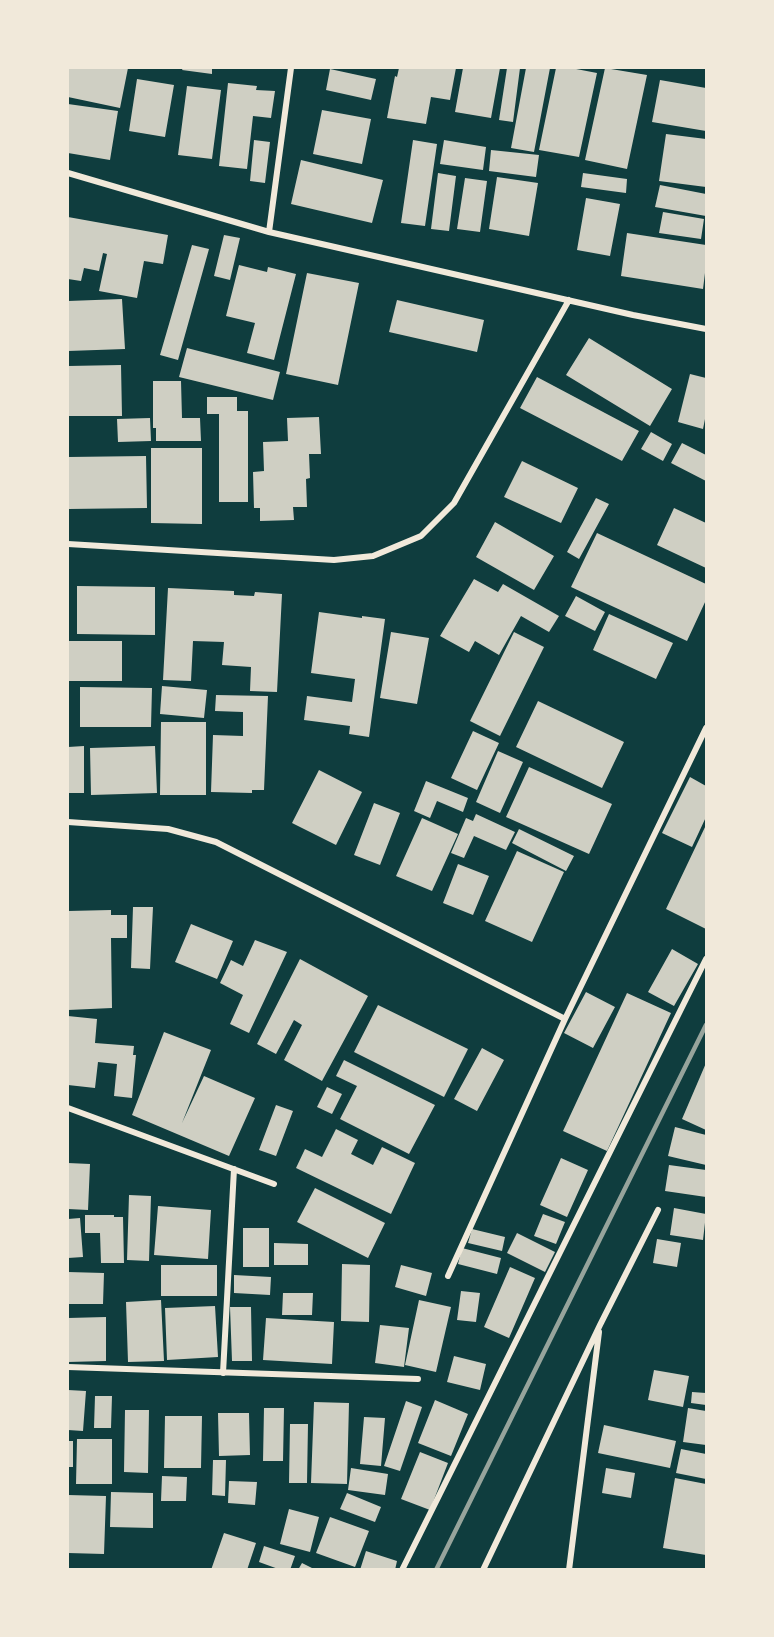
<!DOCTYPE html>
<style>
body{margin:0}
#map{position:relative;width:774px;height:1637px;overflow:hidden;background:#0f3d3e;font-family:Mulish,sans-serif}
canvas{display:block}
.frame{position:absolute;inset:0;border:69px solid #f1e9da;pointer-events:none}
</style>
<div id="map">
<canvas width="774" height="1637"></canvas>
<div class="frame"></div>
</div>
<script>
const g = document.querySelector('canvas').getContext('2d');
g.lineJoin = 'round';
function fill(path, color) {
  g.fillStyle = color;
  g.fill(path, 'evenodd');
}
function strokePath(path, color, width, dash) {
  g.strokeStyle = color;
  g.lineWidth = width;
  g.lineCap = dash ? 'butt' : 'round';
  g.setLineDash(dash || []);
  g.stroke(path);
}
const building = new Path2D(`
 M68 68H128L120 108 68 97Z
 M183 68H212V74L182 70Z
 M399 68H456L450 100 431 97 426 124 387 118 395 76 397 77Z
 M463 68H500L491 118 455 112Z
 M507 68H520L513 122 499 120Z
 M526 68H550L534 152 511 148Z
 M556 68H571L597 73 579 157 539 150Z
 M605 68 647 75 627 169 585 160Z
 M330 69 376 79 371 100 326 90Z
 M137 79 174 85 165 137 129 131Z
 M660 80 706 88V131L652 122Z
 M228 83 257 86 256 90 275 91 271 118 253 116 247 169 219 166Z
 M187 86 221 90 212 159 178 155Z
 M68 104 118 111 110 160 68 153Z
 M322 110 371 119 362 164 313 154Z
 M666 134 706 139V187L659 181Z
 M254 140 270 142 265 183 250 181Z
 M413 140 437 144 425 226 401 223Z
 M444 140 486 147 483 170 440 164Z
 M491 150 539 155 536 177 489 171Z
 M301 160 383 180 372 223 291 204Z
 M438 173 456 176 449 231 431 229Z
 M583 173 627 179 626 193 581 187Z
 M497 177 538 183 529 236 489 229Z
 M465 178 487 181 480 232 457 229Z
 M660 185 706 194V216L655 207Z
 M586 198 620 204 610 256 577 250Z
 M663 212 704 219 701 239 659 233Z
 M68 217 168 235 163 264 144 261 137 298 99 291 107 254 103 253 99 271 84 268 81 281 68 279Z
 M627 233 706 245V265L703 289 621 276Z
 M224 235 240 238 230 280 214 276Z
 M192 245 209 249 178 360 160 355Z
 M239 265 267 272 268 267 296 274 274 360 247 353 255 323 226 316Z
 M307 273 359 283 338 385 286 374Z
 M122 299 125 349 68 351V301Z
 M397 300 484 320 477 352 389 332Z
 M589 338 672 389 650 426 566 375Z
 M187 348 280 372 273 400 179 377Z
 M121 365 122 416H68V366Z
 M690 374 706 378V414L703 429 678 422Z
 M537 377 639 431 622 461 520 408Z
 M153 381H181L182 418H200L201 441H156V428H153Z
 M207 397H237V411H248V502H219V414H207Z
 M319 417 321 454H309L310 478 306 479 307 507H293L294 520 260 521V508H254L253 472 264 471 263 442 288 441 287 418Z
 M150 418 151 441 118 442 117 419Z
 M651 432 672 444 663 461 641 449Z
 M682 443 706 455V481L671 463Z
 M151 448H202V524L151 523Z
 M146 456 147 508 68 509V457Z
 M522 461 578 488 561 523 504 497Z
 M596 498 609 504 579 559 567 552Z
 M674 508 706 523V568L657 545Z
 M495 522 554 556 534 590 476 557Z
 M597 533 706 584V600L687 641 571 587Z
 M474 579 498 592 503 584 559 616 549 632 521 616 499 655 475 641 469 652 440 636Z
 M77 586 155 587V635L77 634Z
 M168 588 234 591V595L254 596 255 592 282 594 277 692 250 691 251 667 222 665 224 642 193 641 191 681 163 680Z
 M576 596 605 612 595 631 565 616Z
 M319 612 362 618V616L385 619 369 737 349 734 350 726 304 720 307 696 352 702 355 679 311 673Z
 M609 614 673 643 656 679 593 650Z
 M391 632 429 638 417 704 380 698Z
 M514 632 544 647 500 736 470 721Z
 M68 641H122V681H68Z
 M162 686 207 690 204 718 160 714Z
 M80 687 152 688 151 727H80Z
 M216 695 268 696 264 790H252V793L211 792 213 735 243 736V712L215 711Z
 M538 701 624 742 602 788 516 747Z
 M161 722H206V795H160Z
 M473 731 499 743 477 790 451 778Z
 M84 746V793H68V747Z
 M155 746 157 793 91 795 90 748Z
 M498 751 523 762 500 813 476 802Z
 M529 767 612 804 589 854 506 817Z
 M319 770 362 792 336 845 292 823Z
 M690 777 706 786V817L692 847 662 833Z
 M426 781 468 798 463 812 437 801 430 818 414 811Z
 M374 803 400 813 380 865 354 855Z
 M476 814 515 832 506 850 474 836 464 858 451 853 466 818 473 821Z
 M422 818 458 834 432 891 396 876Z
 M706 825V929L666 909Z
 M519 829 574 856 566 871 512 843Z
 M517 851 564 872 532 942 485 921Z
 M458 864 489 876 473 915 443 903Z
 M133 907H153L150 969 131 968Z
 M111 910V915H127V938H111L112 1008 68 1010V911Z
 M191 924 233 941 217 979 175 962Z
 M255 940 287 952 249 1033 230 1024 243 995 220 983 231 960 243 966Z
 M672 949 698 964 674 1006 648 992Z
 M300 959 368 996 322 1081 284 1060 302 1025 294 1020 276 1054 257 1044Z
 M586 992 615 1007 593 1048 564 1033Z
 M627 993 671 1013 607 1151 563 1131Z
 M378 1005 468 1049 444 1097 354 1052Z
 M68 1016 97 1019 95 1043 134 1046 133 1055H136L132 1098 114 1096 117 1064 98 1062 95 1088 68 1085Z
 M164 1032 211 1050 182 1123 204 1076 255 1098 229 1156 132 1115Z
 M482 1048 504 1060 477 1111 454 1099Z
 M344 1060 435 1105 409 1154 340 1119 357 1086 336 1076Z
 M706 1063V1130L682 1119Z
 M327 1087 342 1094 332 1114 317 1107Z
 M276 1105 293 1111 276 1156 259 1150Z
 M675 1127 706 1135V1165L668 1156Z
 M336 1129 358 1140 351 1154 373 1165 382 1147 415 1163 391 1214 296 1168 305 1149 322 1157Z
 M561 1158 588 1170 567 1217 540 1205Z
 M68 1163 90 1164 88 1210 68 1209Z
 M669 1165 706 1170V1197L665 1191Z
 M315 1188 385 1223 368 1258 297 1222Z
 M129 1195 151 1196 149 1261 127 1260Z
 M158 1206 211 1210 208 1259 154 1255Z
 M674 1208 706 1214 703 1240 670 1235Z
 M543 1214 565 1222 556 1244 534 1236Z
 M85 1215H114V1217H123L124 1263H101L100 1233H85Z
 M80 1218 83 1257 68 1258V1219Z
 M243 1228H269V1267H243Z
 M472 1229 505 1237 502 1251 468 1243Z
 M517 1233 555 1252 545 1272 507 1253Z
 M657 1239 681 1243 677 1267 653 1263Z
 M274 1243 308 1244V1265H274Z
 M462 1248 501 1258 497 1274 458 1264Z
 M342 1264 370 1265 369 1322 341 1321Z
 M161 1265H217V1296H161Z
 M401 1265 432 1273 426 1296 395 1287Z
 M510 1267 535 1278 509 1338 484 1327Z
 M68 1272 104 1273 103 1304H68Z
 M234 1275 271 1277 270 1295 234 1293Z
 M461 1291 480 1293 476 1322 457 1320Z
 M283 1293H313L312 1315H282Z
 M161 1300 164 1361 128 1362 126 1302Z
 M419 1300 451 1307 436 1372 405 1365Z
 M215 1306 218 1357 167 1360 165 1308Z
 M230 1307H251L252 1361H232Z
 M106 1317V1361L68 1362V1318Z
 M266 1318 334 1322 332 1364 263 1360Z
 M380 1325 409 1328 404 1367 375 1363Z
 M454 1356 486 1364 480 1390 447 1382Z
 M654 1370 689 1376 683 1407 648 1400Z
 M68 1390 86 1391 83 1431 68 1430Z
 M692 1392 706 1393V1405L691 1403Z
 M95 1396H112L111 1428H94Z
 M435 1400 468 1414 451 1456 418 1443Z
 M406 1401 422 1407 400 1471 384 1466Z
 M314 1402 349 1403 347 1484 311 1483Z
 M264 1408H284L283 1461H263Z
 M688 1408 706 1411V1445L683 1442Z
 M125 1410H149L148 1473 124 1472Z
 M218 1413H249L250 1455 219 1456Z
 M165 1416H202L201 1468H164Z
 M364 1417 385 1418 381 1466 360 1464Z
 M290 1424H308L307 1483H289Z
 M604 1425 676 1441 670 1468 598 1453Z
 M77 1439H112V1484H76Z
 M68 1441H73V1467H68Z
 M681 1449 706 1454V1479L676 1473Z
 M420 1452 448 1463 430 1510 401 1499Z
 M213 1460H226L225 1496 212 1495Z
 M351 1468 388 1474 385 1495 348 1490Z
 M606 1468 635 1473 631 1498 602 1493Z
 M162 1476 187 1477 186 1501H161Z
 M675 1478 706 1484V1555L663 1548Z
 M229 1481 257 1482 255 1505 228 1503Z
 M111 1492 153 1493V1528L110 1527Z
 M347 1493 381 1507 375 1522 340 1509Z
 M68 1495 106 1496 104 1554 68 1553Z
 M289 1509 319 1517 310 1552 280 1544Z
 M330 1517 369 1531 355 1567 316 1553Z
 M224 1533 256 1543 247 1570H211Z
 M264 1546 295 1556 290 1570H281L259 1562Z
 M366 1551 397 1561 395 1570H360Z
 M302 1563 316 1570H298Z`);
const minor = new Path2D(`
 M68 173 269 232 633 315 706 329
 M269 232 291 68
 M68 544 334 560 373 556 421 536 454 503 569 300
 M68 822 168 829 216 842 565 1019
 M68 1108 274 1184
 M448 1276 565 1019 706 728
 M68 1367 418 1379
 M223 1373 234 1169
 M402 1570 706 959
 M483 1570 600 1325 658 1210
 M569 1570 599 1332`);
const rail = new Path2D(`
 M436 1570 706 1025`);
fill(building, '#cfcfc3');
strokePath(minor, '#f1e9da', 6);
strokePath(rail, '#97a49c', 4.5);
</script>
